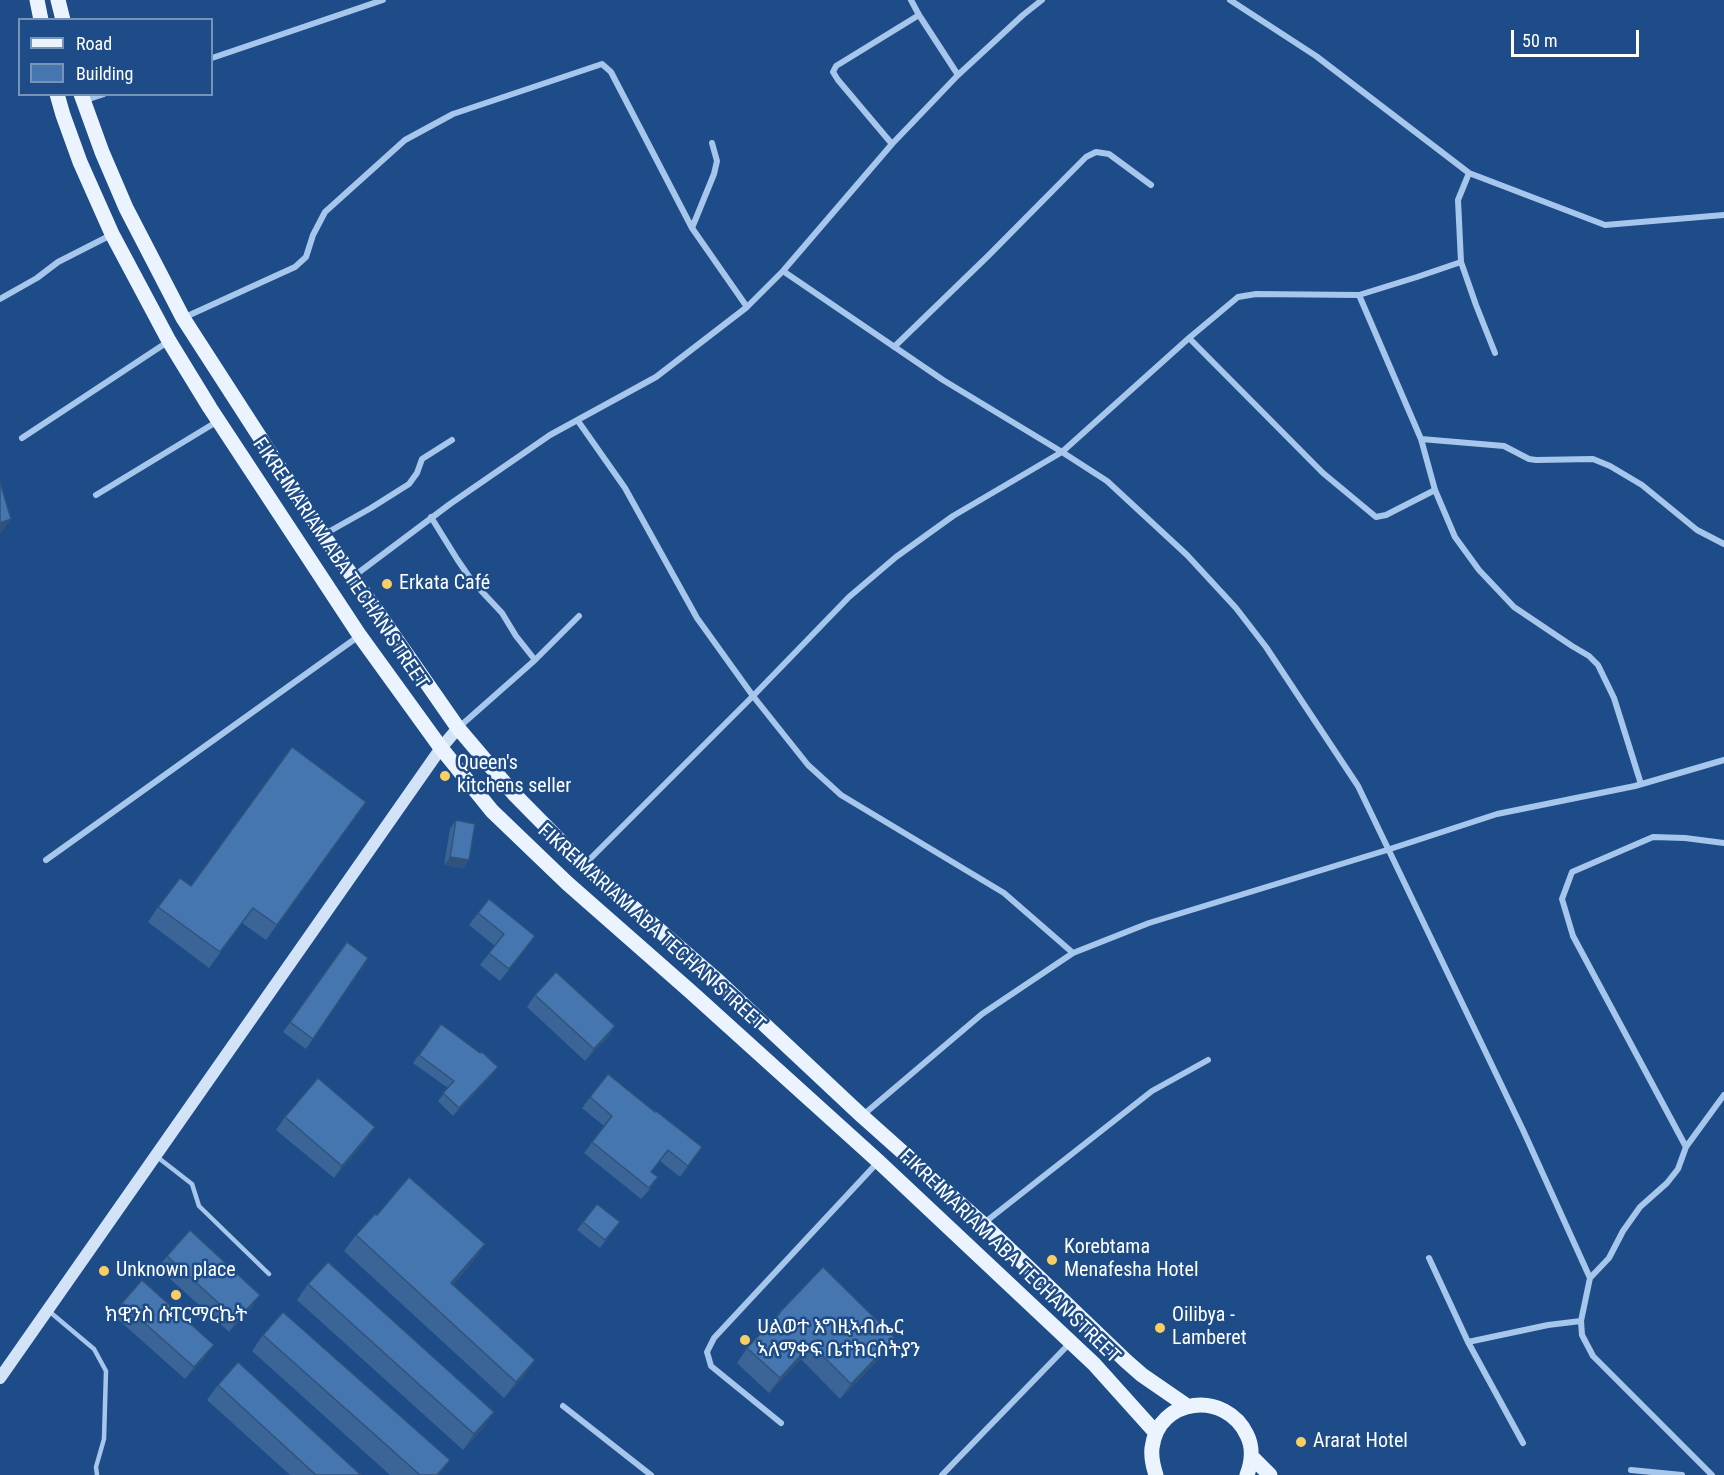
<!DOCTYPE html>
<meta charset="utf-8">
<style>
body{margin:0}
#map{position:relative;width:1724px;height:1475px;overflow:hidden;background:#1d4c88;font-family:"Roboto Condensed",sans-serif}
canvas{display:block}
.legend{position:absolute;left:18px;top:18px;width:195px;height:78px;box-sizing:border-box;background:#1d4c88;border:2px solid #7794b8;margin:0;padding:8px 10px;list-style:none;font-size:18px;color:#fff}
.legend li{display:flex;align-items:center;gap:12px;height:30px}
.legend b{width:30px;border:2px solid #7794b8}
.scale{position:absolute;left:1511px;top:30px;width:128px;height:27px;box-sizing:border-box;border:3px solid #fff;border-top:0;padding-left:8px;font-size:18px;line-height:21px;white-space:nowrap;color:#fff;-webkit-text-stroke:4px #1d4c88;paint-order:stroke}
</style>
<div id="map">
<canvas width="1724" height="1475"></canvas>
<ul class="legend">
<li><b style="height:8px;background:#ebf3fe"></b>Road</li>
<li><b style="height:16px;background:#4576b0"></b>Building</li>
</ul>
<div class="scale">50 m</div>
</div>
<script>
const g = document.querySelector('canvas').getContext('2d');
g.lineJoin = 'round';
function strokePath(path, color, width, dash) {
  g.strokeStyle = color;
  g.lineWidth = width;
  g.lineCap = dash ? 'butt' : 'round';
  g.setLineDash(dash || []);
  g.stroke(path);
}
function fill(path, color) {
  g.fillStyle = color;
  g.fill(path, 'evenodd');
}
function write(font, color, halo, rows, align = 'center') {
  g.font = font + ' "Roboto Condensed","Noto Sans Ethiopic",sans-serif';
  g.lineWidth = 5;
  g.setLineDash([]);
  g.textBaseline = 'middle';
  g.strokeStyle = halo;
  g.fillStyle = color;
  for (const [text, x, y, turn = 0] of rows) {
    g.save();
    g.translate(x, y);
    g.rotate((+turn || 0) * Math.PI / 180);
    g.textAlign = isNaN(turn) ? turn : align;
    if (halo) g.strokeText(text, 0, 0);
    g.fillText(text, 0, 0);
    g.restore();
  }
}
const lane = new Path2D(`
 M156 1156 192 1184 199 1206 269 1274
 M50 1312 94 1349 106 1371 104 1439 96 1467 97 1475`);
const street = new Path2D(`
 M911 0 919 15
 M1230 0 1316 56 1469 173 1605 225 1724 215
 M212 58 383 0
 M83 101 104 94
 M892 144 838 80 833 72 836 66 919 15 958 75
 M1469 173 1458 200 1461 262 1476 305 1495 353
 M692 228 714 174 717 161 712 143
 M783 271 943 380 1062 452 1107 481 1187 555 1236 608 1266 647 1358 786 1523 1130 1590 1278 1609 1258 1623 1231 1640 1207 1667 1183 1678 1169 1686 1147 1724 1095
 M1359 295 1421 439 1435 490 1455 537 1479 570 1514 607 1572 646 1589 656 1598 665 1614 698 1641 784
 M0 299 37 278 58 262 111 235
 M183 318 295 267 306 257 313 235 325 212 405 140 453 114 602 64 611 72 692 228 747 307
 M1189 338 1323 473 1376 517 1386 515 1435 490
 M894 347 988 256 1086 157 1096 152 1109 154 1151 185
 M578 421 625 488 697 618 753 696 808 765 841 795 1004 893 1073 953
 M22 438 169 341
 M1421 439 1504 446 1529 459 1536 460 1593 459 1610 466 1642 485 1697 530 1724 544
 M96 495 218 421
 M431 517 457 559 472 581 502 613 516 636 535 660
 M323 535 371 508 409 484 417 473 422 459 452 440
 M354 576 450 504 550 435 656 377 747 307 783 271 892 144 958 75 1023 15 1042 0
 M458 728 535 660 579 616
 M46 860 359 636
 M584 865 753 696 849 597 896 557 953 516 1062 452 1189 338 1238 297 1256 294 1359 295 1417 277 1461 262
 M863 1115 982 1014 1073 953 1149 923 1387 850 1497 814 1635 786 1724 760
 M1686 1147 1573 936 1562 899 1572 872 1653 837 1685 838 1724 843
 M984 1223 1152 1091 1208 1060
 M1429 1258 1468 1342
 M1590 1278 1581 1321 1582 1335 1593 1356 1712 1475
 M563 1406 651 1475
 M781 1423 711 1366 707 1352 714 1338 878 1162
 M1523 1443 1468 1342 1548 1325 1581 1321
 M1631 1470 1682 1475
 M942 1475 1070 1343`);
const secondary = new Path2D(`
 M0 1378 441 748 458 728`);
const primary = new Path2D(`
 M37 0 41 20
 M58 0 63 20
 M57 94 63 115 80 162 112 234 169 341 210 408 360 636 441 748 492 811 567 883 691 992 878 1161 1094 1364 1156 1433
 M81 94 102 152 126 208 183 318 323 535 353 577 458 728 514 794 584 865 718 981 862 1116 983 1224 1126 1361 1142 1375 1187 1406
 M1252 1457 1270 1475
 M1156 1475C1153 1466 1151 1457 1152 1448 1158 1397 1226 1390 1247 1435 1253 1447 1252 1462 1247 1475`);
const wall = new Path2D(`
 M366 802 266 940 242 923 209 968 148 922 158 907 191 886Z
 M456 820 464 868 444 865 450 829Z
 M478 913 535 936 500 981 480 965 495 946 469 925Z
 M347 942 368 958 306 1049 283 1032Z
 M535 995 615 1026 607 1038 585 1061 527 1007Z
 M441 1024 480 1053 492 1075 453 1116 438 1101 448 1088 413 1063Z
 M590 1097 655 1112 702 1147 680 1177 660 1161 651 1172 650 1189 641 1199 584 1153 604 1126 582 1108Z
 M285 1117 375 1127 367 1139 334 1178 276 1130Z
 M377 1215 485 1244 474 1260 453 1285 535 1360 524 1376 504 1398 344 1251 356 1235Z
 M583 1222 614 1230 600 1248 577 1230Z
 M167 1256 252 1307 229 1332 158 1268Z
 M308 1284 494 1412 483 1428 463 1450 297 1300Z
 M122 1303 205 1357 185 1379 113 1315Z
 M779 1313 895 1338 885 1353 840 1399 801 1359 769 1393 737 1363 747 1348 773 1320Z
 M263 1335 450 1460 439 1475H390L252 1351Z
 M218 1385 361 1475H290L207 1400Z`);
const shadedWall = new Path2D(`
 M11 519 0 535V523Z
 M450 857 469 860 464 868 444 865Z
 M615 1026 607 1038 585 1061 594 1049Z
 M498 1067 492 1075 453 1116 459 1108Z
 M375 1127 367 1139 334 1178 342 1166Z
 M485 1244 474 1260 440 1300 451 1283Z
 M260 1295 252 1307 229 1332 237 1320Z
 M895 1338 885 1353 840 1399 851 1384Z
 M811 1344 801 1359 769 1393 780 1378Z
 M214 1345 205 1357 185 1379 194 1367Z
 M535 1360 524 1376 504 1398 516 1382Z
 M494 1412 483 1428 463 1450 474 1434Z
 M450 1460 439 1475H437Z`);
const building = new Path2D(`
 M0 482 11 519 0 523Z
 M292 747 366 802 277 925 253 908 220 952 158 907 180 878 191 886Z
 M456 820 475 824 469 860 450 857Z
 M489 899 535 936 509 969 489 953 504 934 478 913Z
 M347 942 368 958 313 1039 290 1022Z
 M556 972 615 1026 594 1049 535 995Z
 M441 1024 480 1053 482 1052 498 1067 459 1108 443 1093 454 1081 419 1055Z
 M608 1074 655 1112 656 1111 702 1147 688 1166 668 1150 651 1172 658 1177 649 1188 592 1142 612 1116 590 1097Z
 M318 1078 375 1127 342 1166 285 1117Z
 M409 1177 485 1244 451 1283 535 1360 516 1382 356 1235 375 1214 377 1215Z
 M597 1204 620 1222 605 1240 583 1222Z
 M190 1230 260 1295 237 1320 167 1256Z
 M328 1262 494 1412 474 1434 308 1284Z
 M823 1267 895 1338 851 1384 811 1344 780 1378 747 1348 780 1313H779Z
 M142 1280 214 1345 194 1367 122 1303Z
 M283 1312 450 1460 437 1475H420L263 1335Z
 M238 1362 361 1475H316L218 1385Z`);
const markers = [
 [387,584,6,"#fbce64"],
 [445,776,6,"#fbce64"],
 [1052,1260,6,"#fbce64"],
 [104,1271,6,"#fbce64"],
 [176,1295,6,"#fbce64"],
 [1160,1328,6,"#fbce64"],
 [745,1340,6,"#fbce64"],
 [1301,1442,6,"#fbce64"]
];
const streetNames = [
 ["FIKRE MARIAM ABA TECHAN STREET",340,564,56],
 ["FIKRE MARIAM ABA TECHAN STREET",651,928,42],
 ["FIKRE MARIAM ABA TECHAN STREET",1009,1257,44]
];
const poiNames = [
 ["Erkata Café",399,584],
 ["Queen's",457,764],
 ["kitchens seller",457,787],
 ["Korebtama",1064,1248],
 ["Menafesha Hotel",1064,1271],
 ["Unknown place",116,1271],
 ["ክዊንስ ሱፐርማርኬት",176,1316,"center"],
 ["Oilibya -",1172,1316],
 ["Lamberet",1172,1339],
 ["ሀልወተ እግዚኣብሔር",757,1328],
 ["ኣለማቀፍ ቤተክርስትያን",757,1351],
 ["Ararat Hotel",1313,1442]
];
strokePath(lane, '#a6c6eb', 4.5);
strokePath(street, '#a6c6eb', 6);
strokePath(secondary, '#d2e3f8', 12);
strokePath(primary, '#ebf3fe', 15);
fill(wall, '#3b6597');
fill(shadedWall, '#30537b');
fill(building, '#4576b0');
strokePath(building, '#30537b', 1.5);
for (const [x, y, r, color] of markers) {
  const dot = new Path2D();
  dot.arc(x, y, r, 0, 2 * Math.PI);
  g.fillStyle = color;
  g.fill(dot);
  strokePath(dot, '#1d4c88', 2);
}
write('20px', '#fff', '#1d4c88', streetNames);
write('20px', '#fff', '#1d4c88', poiNames, 'left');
</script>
